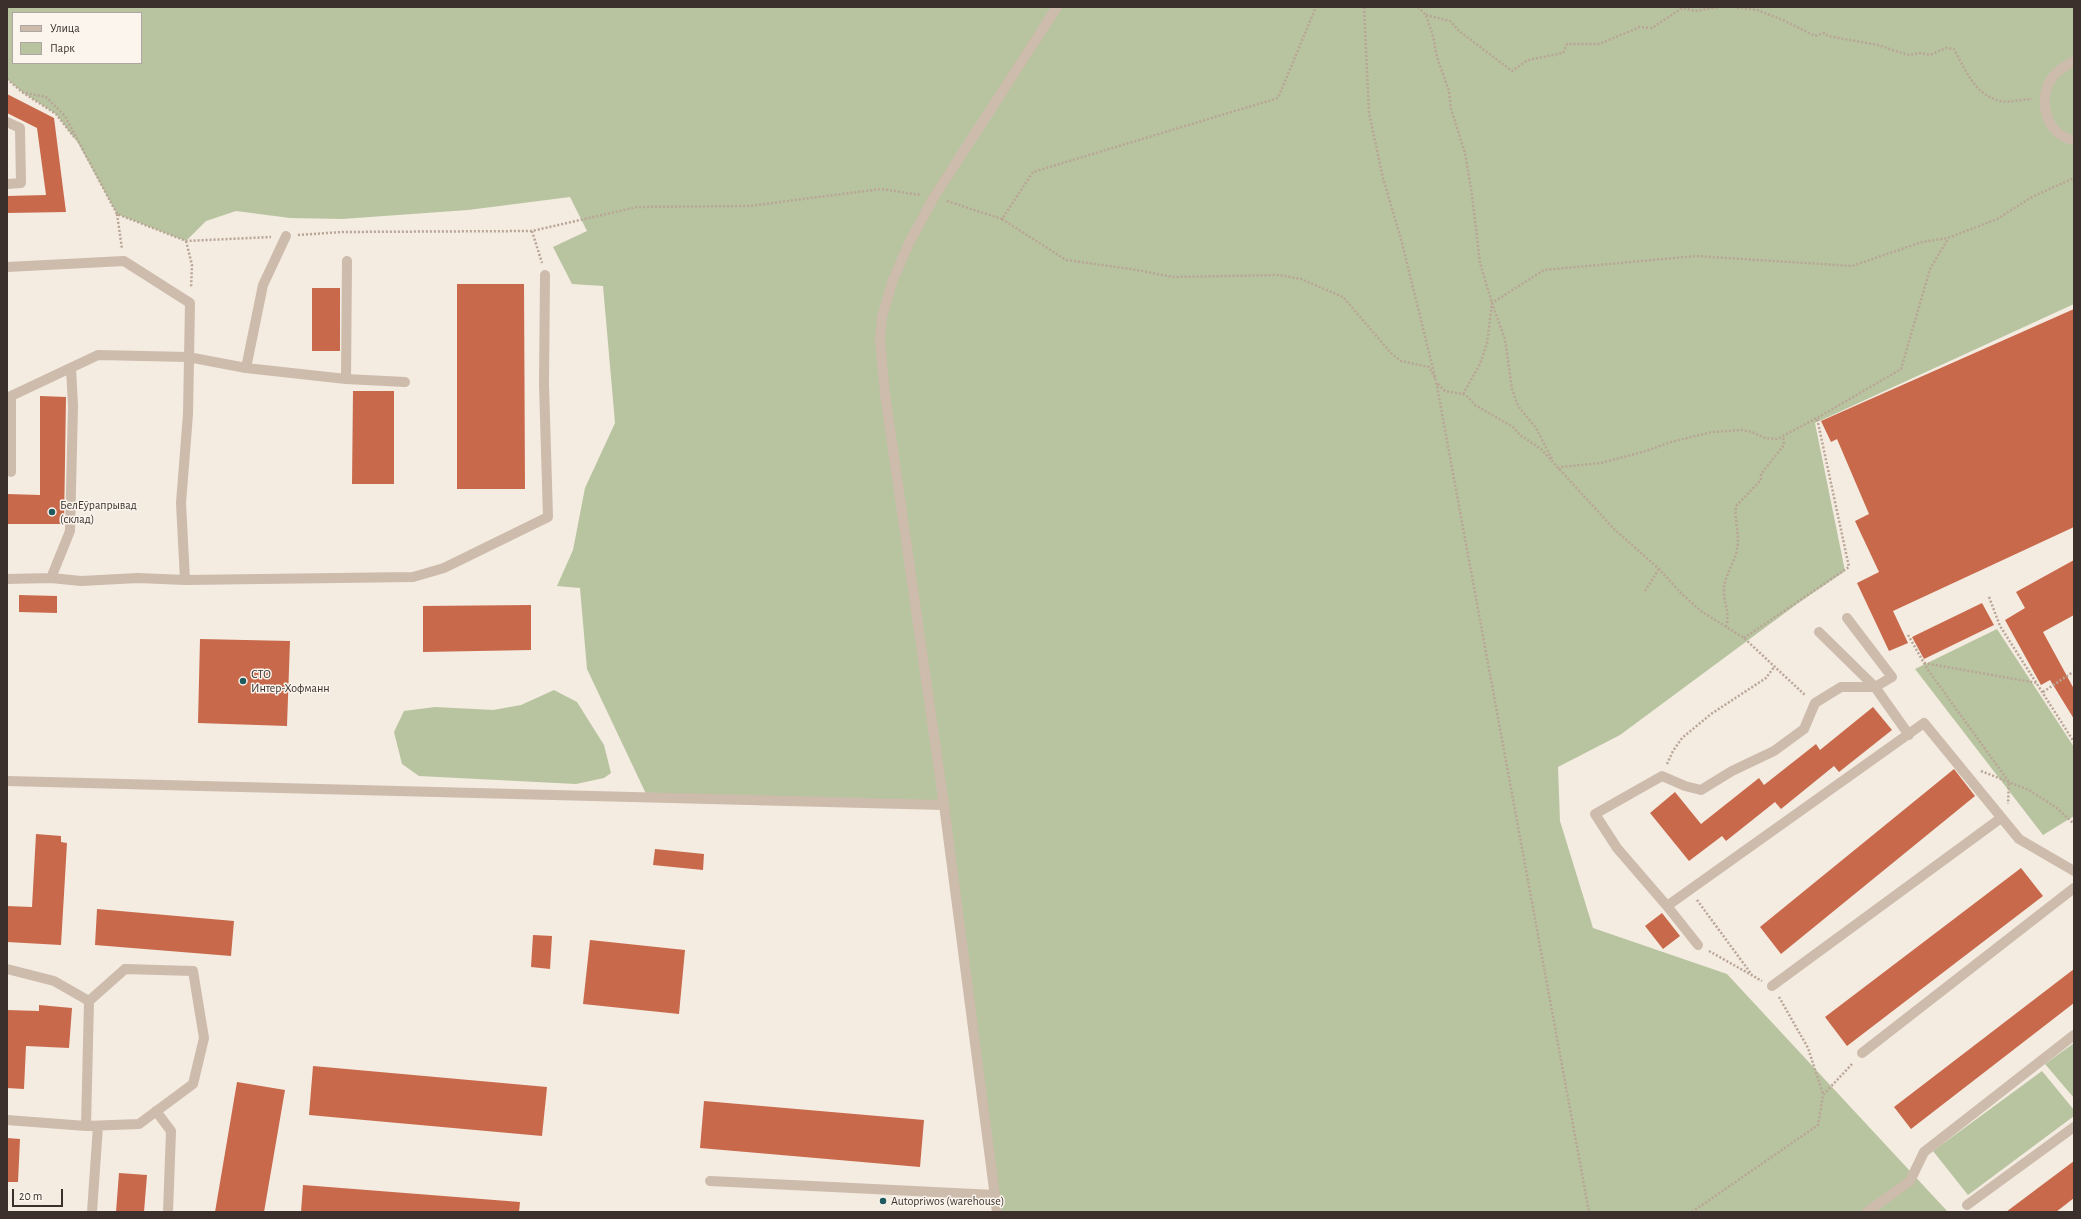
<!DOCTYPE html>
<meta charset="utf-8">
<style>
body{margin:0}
#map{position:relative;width:2081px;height:1219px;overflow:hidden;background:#f4ebe1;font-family:"Alegreya Sans",sans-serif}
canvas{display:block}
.frame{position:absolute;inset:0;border:8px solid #3b302b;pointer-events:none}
.legend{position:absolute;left:12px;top:12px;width:130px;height:52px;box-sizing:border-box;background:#fbf5ee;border:1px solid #aea6a0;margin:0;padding:5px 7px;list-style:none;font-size:12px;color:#3b302b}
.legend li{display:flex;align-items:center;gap:8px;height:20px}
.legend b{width:20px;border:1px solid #aea6a0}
.scale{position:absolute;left:12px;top:1189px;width:51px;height:18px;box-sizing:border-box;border:2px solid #3b302b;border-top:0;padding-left:5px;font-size:12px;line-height:14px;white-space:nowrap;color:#3b302b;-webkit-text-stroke:3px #fbf5ee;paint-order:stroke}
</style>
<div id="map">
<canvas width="2081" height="1219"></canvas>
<div class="frame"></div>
<ul class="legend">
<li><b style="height:5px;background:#cdbbac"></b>Улица</li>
<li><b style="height:11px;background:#b8c4a0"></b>Парк</li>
</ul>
<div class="scale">20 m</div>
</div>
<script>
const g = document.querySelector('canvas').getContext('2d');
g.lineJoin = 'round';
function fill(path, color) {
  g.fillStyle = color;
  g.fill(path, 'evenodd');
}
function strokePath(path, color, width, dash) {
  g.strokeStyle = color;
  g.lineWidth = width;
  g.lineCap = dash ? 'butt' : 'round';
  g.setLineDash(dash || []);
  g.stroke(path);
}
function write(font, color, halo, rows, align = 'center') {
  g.font = font + ' "Alegreya Sans",sans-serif';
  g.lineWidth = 3;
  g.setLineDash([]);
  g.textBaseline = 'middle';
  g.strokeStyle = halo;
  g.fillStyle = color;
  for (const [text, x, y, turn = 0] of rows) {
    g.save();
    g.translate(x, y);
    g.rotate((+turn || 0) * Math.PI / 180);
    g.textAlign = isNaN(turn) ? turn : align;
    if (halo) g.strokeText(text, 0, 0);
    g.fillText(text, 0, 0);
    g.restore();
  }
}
const green = new Path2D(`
 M7 7H2074V304L1815 423 1845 571 1797 604 1620 735 1558 767 1560 821 1593 928 1727 974 1948 1212H997L944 805 648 798 587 669 580 588 557 586 573 550 585 488 615 423 603 286 572 284 553 247 587 231 570 197 468 210 342 219 290 218 236 211 206 221 186 241 117 214 78 143 56 114 22 92 7 79ZM13 13H141V63H13Z
 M1997 629 2074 747V816L2043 835 1915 669Z
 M554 690 577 702 604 745 611 773 604 778 576 784 419 776 402 764 394 732 404 711 435 707 493 710 521 705Z
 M2074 1043V1098L2045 1064Z
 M2042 1071 2074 1110V1116L1968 1195 1933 1151Z`);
const building = new Path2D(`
 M7 94 54 118 66 212 7 213V196L46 195 37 128 7 113Z
 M457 284H524L525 489H457Z
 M312 288H340V351H312Z
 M2074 309V527L1893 611 1908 643 1889 651 1857 583 1879 572 1855 521 1869 514 1837 439 1831 442 1821 421Z
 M353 391H394V484H352Z
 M40 396 66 397 64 524H7V494L40 495Z
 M2074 560V615L2043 632 2074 689V719L2050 680 2041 685 2005 620 2025 608 2016 592Z
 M19 595 57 596V613L19 612Z
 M1982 603 1994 625 1924 659 1912 637Z
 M531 605V650L423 652V606Z
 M200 639 290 641 287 726 198 723Z
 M1873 707 1892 730 1839 772 1834 766 1781 809 1775 802 1726 841 1722 836 1689 861 1650 813 1675 792 1701 824 1759 778 1764 785 1816 744 1820 750Z
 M1954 769 1975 796 1781 954 1760 927Z
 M36 834 61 836V842L67 843 61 945 7 942V906L32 907Z
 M655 849 704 854 703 870 653 865Z
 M2021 868 2043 896 1847 1046 1825 1017Z
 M97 909 234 921 231 956 95 945Z
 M1662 913 1680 936 1663 949 1645 926Z
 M533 935 552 936 550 969 531 967Z
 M590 940 685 950 679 1014 583 1004Z
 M2074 969V1003L1911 1129 1894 1107Z
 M39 1005 72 1008 69 1048 26 1046 24 1089 7 1088V1010L39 1011Z
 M313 1066 547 1087 542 1136 309 1115Z
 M237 1082 285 1090 264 1212H215Z
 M704 1101 924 1120 920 1167 700 1148Z
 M7 1138 20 1139 18 1182H7Z
 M2074 1161V1198L2056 1212H2006Z
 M119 1173 147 1175 144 1212H116Z
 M303 1185 520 1202 519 1212H301Z`);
const path = new Path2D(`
 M1364 7 1369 113 1383 178 1401 239 1436 381 1589 1212
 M1418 7 1426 15 1433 36 1437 57 1449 91 1451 109 1465 153 1472 195 1480 263 1492 303 1505 339 1512 389 1518 406 1536 428 1553 461
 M1733 7 1757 10 1783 20 1815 36 1824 33 1828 36 1878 45 1908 55 1921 53 1930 55 1946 48 1954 49C1965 69 1975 96 2001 101 2010 103 2022 99 2032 99
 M1426 15 1450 21 1459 31 1512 71 1528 60 1563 53 1567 44H1599L1640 27 1652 28 1682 8 1695 11 1719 7
 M7 79 22 92 56 114 74 137
 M22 92 46 97 65 116 117 214 186 241 271 237
 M947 201 1002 219 1033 172 1278 98 1316 7
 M117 214 122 249
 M1002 219 1066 260 1131 269 1173 277 1279 275 1301 279 1343 297 1391 353 1401 361 1429 367 1435 378
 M532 231 542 263
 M298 235 342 232 532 231 637 207 749 206 881 189 921 195
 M186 241 192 265 191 288
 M1438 384 1445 391 1463 394 1468 397 1475 405 1513 427 1520 435 1541 449 1613 528 1659 569 1681 593 1701 611 1744 638 1806 696
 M1463 394 1480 364 1487 343 1492 303 1544 270 1696 256 1852 266 1922 242 1948 238 1997 219 2032 197 2074 178
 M1559 470 1561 467 1601 463 1646 451 1671 442 1712 432 1742 430 1752 432 1765 438 1777 439 1817 418
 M1645 591 1659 569
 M1989 597 2000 626 2074 742
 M1726 627C1730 612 1725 608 1724 594 1722 578 1735 564 1737 549 1740 535 1734 520 1736 506L1761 480V474L1784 445 1783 436
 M1908 635 1928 670 2009 782 2008 804
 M1744 638 1849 567 1817 418 1901 369 1930 269 1948 239
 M1924 663 2037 683
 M2043 692 2073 672
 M1667 764 1673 751 1682 738 1711 714 1766 678 1774 667
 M1981 771 2029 790 2057 808 2074 824
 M1697 900 1752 975
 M1709 951 1762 981
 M1779 997 1808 1048 1823 1094
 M1692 1212 1818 1125 1823 1095 1853 1063`);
const minor = new Path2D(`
 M2074 61C2066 66 2057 70 2052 78 2037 99 2046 136 2074 140
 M7 122 20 128 21 183 7 184
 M7 267 124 261 190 303 188 414 181 503 185 580 138 578 81 581 51 578 7 579
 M246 368 346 379 405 382
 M346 379 347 261
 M11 472V396L98 355 188 357 246 368 263 285 286 236
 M51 578 70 531 73 406 71 368
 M185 580 413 577 444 568 548 517 544 384 545 275
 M1847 618 1892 677 1875 687 1909 735
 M1819 632 1875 687
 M1875 687H1841L1815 703 1804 729 1774 751 1732 771 1701 790 1685 786 1662 776 1595 814 1617 848 1667 906 1924 723 2019 839 2074 871
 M7 781 944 805
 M1667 906 1698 945
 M7 969 54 981 89 1001
 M1772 986 2001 818
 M1862 1053 2074 888
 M156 1111 171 1131 168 1212
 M7 1120 86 1126 139 1124 193 1084 204 1038 193 971 125 969 89 1001 86 1126
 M710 1181 995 1195
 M1967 1205 2074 1127
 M92 1212 98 1126
 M997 1212 944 805 885 394 880 340 882 317 893 280 909 243 934 197 1057 7
 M1867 1212 1910 1181 1924 1152 2074 1035`);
const markers = [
 [52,512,4,"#1f5a5e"],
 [243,681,4,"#1f5a5e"],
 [883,1201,4,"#1f5a5e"]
];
const poiNames = [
 ["БелЕўрапрывад",60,505],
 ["(склад)",60,519],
 ["СТО",251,674],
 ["Интер-Хофманн",251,688],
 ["Autopriwos (warehouse)",891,1201]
];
fill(green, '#b8c4a0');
fill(building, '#c8694b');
strokePath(path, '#b9a596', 2.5, [2, 2]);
strokePath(minor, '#cdbbac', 10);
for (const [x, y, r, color] of markers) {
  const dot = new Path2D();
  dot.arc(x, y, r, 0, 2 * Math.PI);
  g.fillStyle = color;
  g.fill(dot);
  strokePath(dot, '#fbf5ee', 1.5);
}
write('12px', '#3b302b', '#fbf5ee', poiNames, 'left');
</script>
